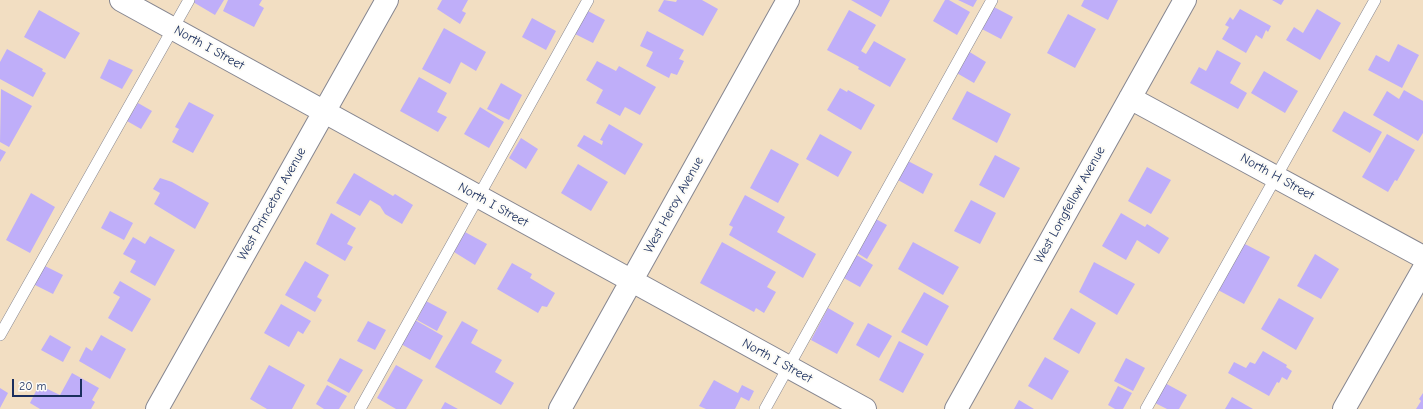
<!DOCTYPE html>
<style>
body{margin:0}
#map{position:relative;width:1423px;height:409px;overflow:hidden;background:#f2dec2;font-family:"Comic Neue",sans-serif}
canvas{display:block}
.scale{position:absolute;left:12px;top:379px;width:70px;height:18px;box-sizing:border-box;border:2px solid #1b2f5e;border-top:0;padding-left:5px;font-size:12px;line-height:14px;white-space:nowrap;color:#1b2f5e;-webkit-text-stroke:3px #fdfcf7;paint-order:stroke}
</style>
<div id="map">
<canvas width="1423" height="409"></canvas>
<div class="scale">20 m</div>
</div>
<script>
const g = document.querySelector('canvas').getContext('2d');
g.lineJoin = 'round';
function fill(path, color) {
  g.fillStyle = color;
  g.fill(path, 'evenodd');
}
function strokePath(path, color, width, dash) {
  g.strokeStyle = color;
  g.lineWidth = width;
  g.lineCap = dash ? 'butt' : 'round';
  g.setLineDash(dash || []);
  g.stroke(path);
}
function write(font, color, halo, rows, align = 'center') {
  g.font = font + ' "Comic Neue",sans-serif';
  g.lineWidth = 4;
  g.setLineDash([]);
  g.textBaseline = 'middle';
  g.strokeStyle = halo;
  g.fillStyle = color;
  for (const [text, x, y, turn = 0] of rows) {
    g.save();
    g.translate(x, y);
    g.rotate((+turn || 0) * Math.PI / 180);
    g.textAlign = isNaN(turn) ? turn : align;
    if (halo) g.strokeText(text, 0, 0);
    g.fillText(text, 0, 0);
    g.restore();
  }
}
const building = new Path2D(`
 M194 0H224L215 15 193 2Z
 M228 0H262L259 5 264 8 254 27 223 11Z
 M442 0H468L462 11 466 13 460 24 437 9Z
 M664 0 676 2 677 0H702L718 9 703 36 658 11Z
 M851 0H890L881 17Z
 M945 0H949L970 12 957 35 933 21Z
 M958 0H977L973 7Z
 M1084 0H1118L1108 20 1081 6Z
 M1272 0H1284L1281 5Z
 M992 6 1013 17 1001 39 980 28Z
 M1240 9 1271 26 1268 32 1266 30 1262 39 1256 35 1246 53 1222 39 1229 27 1225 25 1230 17 1233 20Z
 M1317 9 1341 23 1320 60 1286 40 1294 27 1303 33Z
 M39 10 80 33 65 59 24 37Z
 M849 10 876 25 861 51 866 54 874 41 906 59 890 87 858 69 859 67 827 50Z
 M588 11 605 20 593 43 575 34Z
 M1068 14 1096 29 1075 68 1047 53Z
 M532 18 556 31 546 50 522 37Z
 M444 28 486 52 476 71 461 62 450 84 422 69Z
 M647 31 684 50 679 59 684 61 677 75 671 73 669 78 646 66 653 52 640 46Z
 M1398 44 1419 55 1402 88 1368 70 1376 55 1389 62Z
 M7 49 43 69 42 71 46 73 33 97 0 79V62Z
 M1217 50 1241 63 1230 83 1247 93 1238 109 1190 83 1199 67 1206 71Z
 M968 51 986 62 974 83 955 72Z
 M109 59 133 70 122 89 100 78Z
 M597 61 616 71 619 66 656 87 640 115 625 107 620 116 596 103 603 90 586 80Z
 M1264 71 1298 91 1285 113 1251 93Z
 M419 77 447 93 437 112 447 117 438 132 400 111Z
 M501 83 522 95 509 120 487 109Z
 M840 88 847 92 848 90 875 105 861 130 827 110Z
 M1 89 32 106 9 147 0 142Z
 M1404 90 1423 101V133L1418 141 1373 115 1387 91 1399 99Z
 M967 91 1011 114 997 143 952 119Z
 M189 102 214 115 193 153 172 142 179 129 175 127Z
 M138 103 152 111 141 129 127 121Z
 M480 107 504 122 489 148 464 134Z
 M1344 111 1382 132 1370 153 1332 131Z
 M609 124 643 144 625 175 577 146 584 135 602 145 603 141 600 140Z
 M820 134 852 152 838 177 806 159Z
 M1387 134 1415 150 1397 181 1395 180 1388 192 1362 177Z
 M521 138 538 149 526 169 509 158Z
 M0 149 6 152 0 162Z
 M771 149 799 164 778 203 750 188Z
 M995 155 1020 168 1004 198 979 185Z
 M908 161 933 174 923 194 898 180Z
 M578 164 608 182 591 211 561 193Z
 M1147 167 1171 180 1151 214 1128 201Z
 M354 173 393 196 395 194 413 205 402 224 385 214 380 206 370 200 360 216 336 203Z
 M160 178 172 182 209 203 195 229 154 204 160 193 153 189Z
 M31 193 55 207 30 253 6 240Z
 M745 195 785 217 777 232 816 254 803 278 729 235 733 227 729 225Z
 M971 200 996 213 980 244 954 231Z
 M110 211 133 223 124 240 101 228Z
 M331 213 356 228 347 244 353 247 345 261 316 244Z
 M1121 213 1145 227 1147 224 1169 238 1159 254 1137 240 1126 260 1102 246Z
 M874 218 887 225 867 259 854 251Z
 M465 232 487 244 475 265 454 252Z
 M150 236 175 250 155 286 130 272 136 261 123 254 133 237 145 244Z
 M722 242 776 272 767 287 776 292 764 313 756 308 754 312 700 283Z
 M913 242 959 267 943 295 898 269Z
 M1243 243 1270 257 1244 304 1218 290Z
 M855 254 873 265 860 287 842 277Z
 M1315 254 1339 269 1321 299 1297 286Z
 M305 261 329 275 317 297 322 300 315 312 285 295Z
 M1094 262 1135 284 1117 315 1079 292Z
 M512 263 532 274 530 278 555 293 547 307 542 306 538 313 497 289Z
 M43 265 63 275 53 294 33 284Z
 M120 281 151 299 132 332 108 318 120 297 113 293Z
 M924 292 949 306 927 346 901 332Z
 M1279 298 1314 318 1296 350 1261 329Z
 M426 301 447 312 437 331 417 320Z
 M281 304 311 321 303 334 298 331 289 347 264 333Z
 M828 308 854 323 837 354 811 340Z
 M1071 308 1096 323 1079 354 1053 339Z
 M415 320 443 336 430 360 401 344Z
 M368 321 386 330 375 350 357 341Z
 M462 321 478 330 471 343 502 360 495 372 514 383 501 405 435 367Z
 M868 323 892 336 879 358 856 345Z
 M50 335 71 347 63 362 41 350Z
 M101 335 126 349 110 379 79 361 86 347 92 351Z
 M899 341 924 354 903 393 879 380Z
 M1263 351 1287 365 1286 367 1292 371 1287 380 1282 377 1279 383 1277 382 1269 396 1228 373 1234 362 1246 368 1250 362 1255 364Z
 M1045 357 1069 371 1052 400 1028 386Z
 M340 358 363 370 349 393 327 381Z
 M1126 358 1145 368 1133 391 1114 381Z
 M269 365 305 385 292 409H267L250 399Z
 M396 365 423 380 406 409H396L377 398Z
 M72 373 99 388 92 400 95 402 91 409H40L30 403 39 385 60 395Z
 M714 380 738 393 742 385 754 391 749 401 741 397 735 409H706L699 406Z
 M1163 382 1187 395 1179 409H1167L1153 402Z
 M327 385 347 396 339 409H324L316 404Z
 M1118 386 1132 393 1123 409H1115L1108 405Z
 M0 388 8 393 0 408Z
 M1423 393V409H1416L1421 401 1419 399Z
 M1232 397 1253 409H1225Z
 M1019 400 1034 409H1014Z
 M445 402 458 409H441Z`);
const lane = new Path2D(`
 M0 335 189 0
 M360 409 588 0
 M765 409 992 0
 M1146 409 1375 0`);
const street = new Path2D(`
 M121 0 865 409
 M1130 98 1423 257
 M157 409 387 0
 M560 409 788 0
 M956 409 1185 0
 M1344 409 1423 270`);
const streetNames = [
 ["North I Street",209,48,29],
 ["North H Street",1277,177,29],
 ["West Princeton Avenue",272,204,-61],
 ["North I Street",493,205,29],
 ["West Heroy Avenue",674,205,-61],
 ["West Longfellow Avenue",1070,205,-61],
 ["North I Street",777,361,29]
];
fill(building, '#bfaef9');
strokePath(lane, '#868690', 12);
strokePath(street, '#868690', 24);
strokePath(lane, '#fff', 11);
strokePath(street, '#fff', 22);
write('13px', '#1b2f5e', '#fdfcf7', streetNames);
</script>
